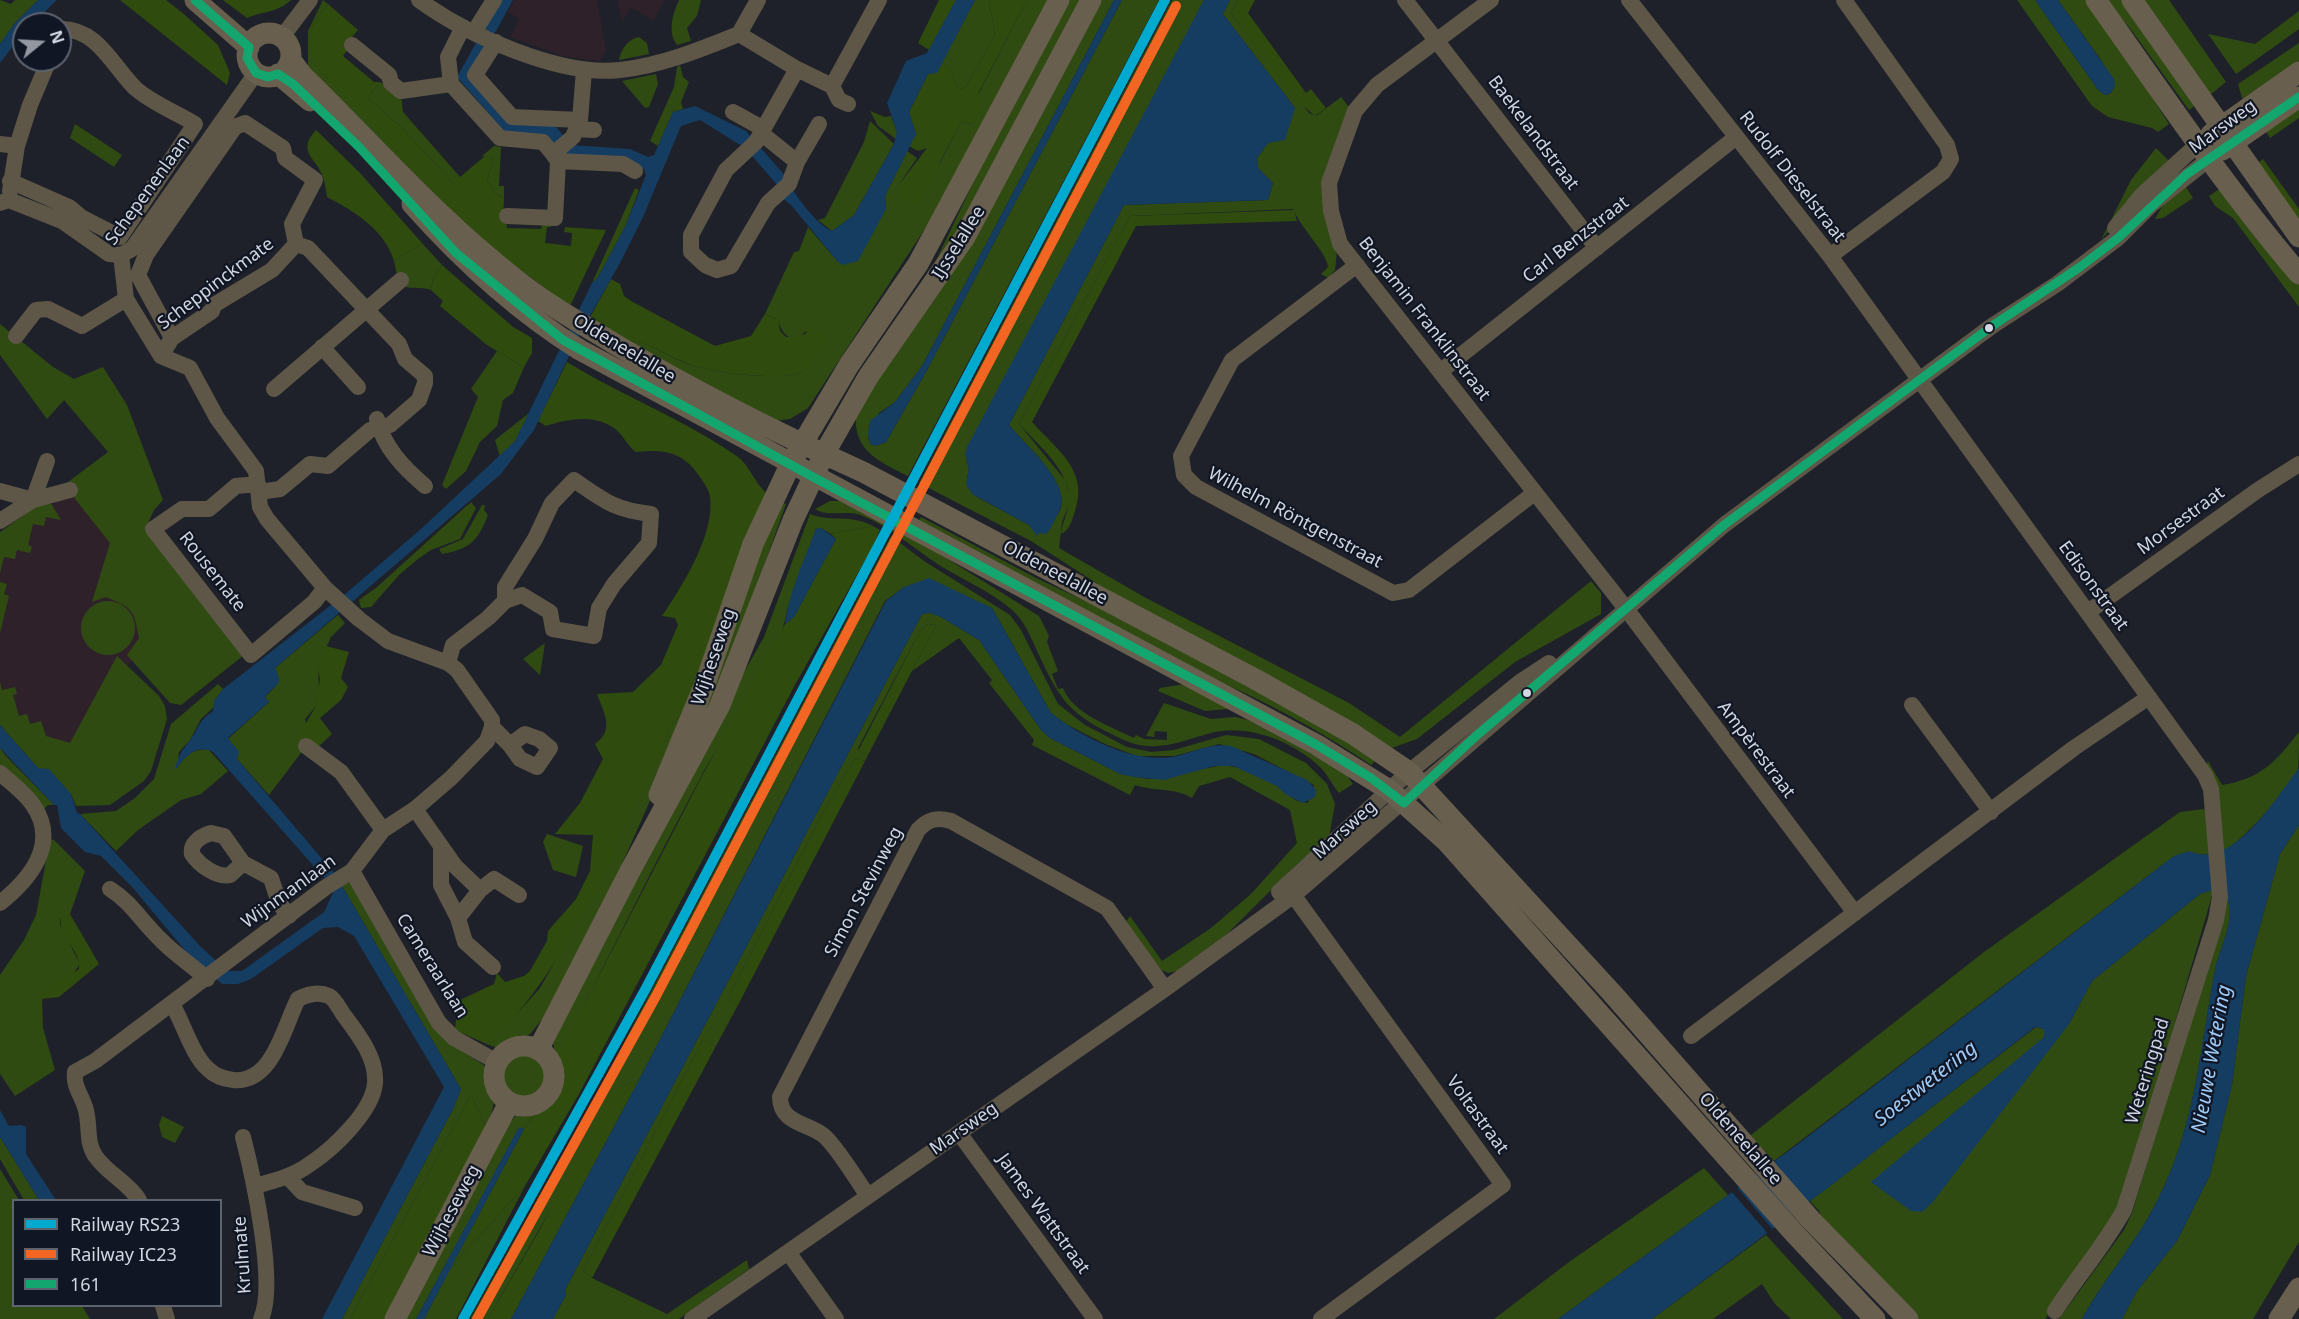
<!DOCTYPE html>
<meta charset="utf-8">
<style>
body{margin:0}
#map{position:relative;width:2299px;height:1319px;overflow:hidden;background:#1e2129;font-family:"Noto Sans",sans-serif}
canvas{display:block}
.legend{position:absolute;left:12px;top:1199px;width:210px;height:108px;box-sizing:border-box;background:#101624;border:2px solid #5d636f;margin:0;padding:8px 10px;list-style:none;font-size:18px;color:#d1d6e0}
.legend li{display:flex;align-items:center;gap:12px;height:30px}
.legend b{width:30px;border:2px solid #5d636f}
.north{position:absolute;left:12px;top:12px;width:60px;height:60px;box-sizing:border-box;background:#101624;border:2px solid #5d636f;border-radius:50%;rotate:72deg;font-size:16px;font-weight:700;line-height:24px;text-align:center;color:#d1d6e0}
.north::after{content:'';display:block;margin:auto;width:21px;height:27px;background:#9297a0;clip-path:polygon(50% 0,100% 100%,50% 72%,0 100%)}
</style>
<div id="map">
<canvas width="2299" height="1319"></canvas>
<ul class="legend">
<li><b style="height:8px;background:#00a9ce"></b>Railway RS23</li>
<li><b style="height:8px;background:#f26522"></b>Railway IC23</li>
<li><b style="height:8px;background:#13a66f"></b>161</li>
</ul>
<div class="north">N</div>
</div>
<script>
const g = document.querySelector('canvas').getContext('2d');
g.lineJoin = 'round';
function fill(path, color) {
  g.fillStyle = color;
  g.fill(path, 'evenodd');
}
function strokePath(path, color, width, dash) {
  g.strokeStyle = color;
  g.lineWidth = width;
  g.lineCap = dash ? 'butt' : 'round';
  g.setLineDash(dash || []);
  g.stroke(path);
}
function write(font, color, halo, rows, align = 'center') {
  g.font = font + ' "Noto Sans",sans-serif';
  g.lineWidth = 4.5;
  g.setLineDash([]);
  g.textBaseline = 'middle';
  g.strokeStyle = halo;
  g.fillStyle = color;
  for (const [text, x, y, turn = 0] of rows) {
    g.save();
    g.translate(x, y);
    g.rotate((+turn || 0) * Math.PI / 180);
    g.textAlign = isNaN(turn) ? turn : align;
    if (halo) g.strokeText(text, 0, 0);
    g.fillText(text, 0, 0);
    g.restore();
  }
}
const education = new Path2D(`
 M515 0H597L606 51 600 61 566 57 510 37 520 19 508 12Z
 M617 0H664L654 21 631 7 622 21Z
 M75 490 116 541 141 613 140 655 119 673 76 754 0 717V537Z`);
const green = new Path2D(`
 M0 0 11 4 15 0H38L14 24 0 44Z
 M323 0 328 4C303 35 310 35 320 71L515 274 308 68V31Z
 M679 0H701L697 16 687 28 691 41 677 45C667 32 673 13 679 0Z
 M975 0H989L995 35 968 84 962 89 958 88 949 67 942 62Z
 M1027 0H1051L941 204 808 408 790 419 773 421 617 342C642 337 663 354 685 363 708 372 775 381 799 373 805 371 811 362 816 358L806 331C793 346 781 334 778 320L765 314 794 252 799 251 808 227 838 262 886 205 885 196 907 151 917 158 898 186 940 163 961 122 973 124 978 95Z
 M1068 0H1084L975 205 931 271 986 156Z
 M1098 0H1114L922 366 895 402 879 413 868 439 875 446 886 442 926 372 1122 0H1159L908 476C880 462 853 451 856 415Z
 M1172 0H1204L966 459 969 469 967 478 977 497 1029 525 1039 533 1050 528C1053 521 1059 514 1061 507 1068 481 1025 444 1009 425L1124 205 1268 200 1273 183 1258 168 1257 158 1268 143 1279 140 1295 108 1223 14 1230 0H1238L1231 13 1309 113 1316 116 1341 97 1349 107 1324 214 1337 252 1335 270 1328 278 1321 274 1328 267C1327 253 1300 227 1293 209L1130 216 1019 424 1065 480 1069 493V505L1062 522 1059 548 1146 598 1349 703 1400 737 1591 581 1601 593V614L1515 662 1417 739 1389 749 1135 608 1031 541 919 483Z
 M2017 0H2035L2098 90 2106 95 2111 93 2115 85 2101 60 2058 0H2090L2169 124 2158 132 2152 128 2108 117 2092 106Z
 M2106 0H2124L2198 103 2189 110 2132 31Z
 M2142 0H2169L2226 82 2210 95Z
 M2299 11V29L2236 74 2208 34 2255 44Z
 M639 37 647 43 649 54 619 60C621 49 628 39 639 37Z
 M2299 43V61L2243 101 2238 84Z
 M680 65 683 77 689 82 681 102 683 109 673 112 658 146 650 141 674 87 677 67Z
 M656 74 658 84 649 107 645 108 622 81Z
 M380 82 399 97 401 96 403 112 461 178 453 183 401 127 368 98Z
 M2299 106V118L2270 138 2265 130Z
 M870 111 885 117 891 116 897 132 896 139 878 126Z
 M870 121 894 144 854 215 832 231 818 220 825 218 864 142Z
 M75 124 122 155 114 167 70 138Z
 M494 146 501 147 499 186H504V199L494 192 487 181 493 158 482 156Z
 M2156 148 2170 162 2101 240 2131 180Z
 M2186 187 2193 198 2163 218 2155 219 2164 203Z
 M635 188 639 190 625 227 598 277 592 283Z
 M2221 188 2299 282V307L2233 218 2215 206 2209 196Z
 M422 243 442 265 433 279 431 290C420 286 409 290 399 285L394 261Z
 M0 324 53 367 74 379 103 367 127 405 163 500 154 510 145 530 244 655 181 705 170 703 127 655 139 638C134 610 133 608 106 597L92 602 110 543 64 485 108 452 64 400 47 419 0 355Z
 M497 351 524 367 513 393 503 400 497 426 480 442 466 471 446 489 442 485 478 397 471 389Z
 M529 413 515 441 500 457 495 440Z
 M779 501 786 504 722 683 678 763Z
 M830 501H842L906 533 1039 616 1049 636 1047 642 1058 671 1052 674 1058 689 1063 688C1073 714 1110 726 1134 738L1136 735 1144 739 1167 740V732L1155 731 1154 737 1146 736 1164 703 1211 719 1235 717 1248 720 1331 764 1346 774 1353 784 1339 793C1332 785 1328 775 1320 767 1294 742 1248 723 1211 733 1181 741 1155 754 1124 740 1071 715 1062 705 1038 653 1031 638 1025 621 1012 610 992 592 963 580 939 565 913 548 892 528 863 516 848 509 829 518 815 509Z
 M43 502H50L61 520 46 517 44 526 33 524 28 545 32 547 30 553 17 550 15 559 4 557 0 573V532Z
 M471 502 476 508 460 539 431 550 418 559 399 575 371 607 361 608 359 600 377 587Z
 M482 505H485L484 510 488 515C478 540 471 549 442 554L439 549 463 539Z
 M810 514C832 523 847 513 873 526L831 534 821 528 816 529 787 610C782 653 724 734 702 775 655 862 612 951 567 1039L560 1045 553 1042 726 704 764 637Z
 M921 517 1038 579 1137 625 1378 758 1371 765C1319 730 1264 700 1206 676L917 525Z
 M891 536 924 561 1010 615 1021 630 1058 704 1085 725 1127 747 1151 752 1174 750 1226 735 1259 739 1306 763 1327 784 1335 804 1329 837 1296 865 1222 939 1177 971 1168 973 1159 969 1126 922 1130 916 1162 961 1211 928 1251 894 1297 843 1290 810 1230 777 1199 786 1192 798C1173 787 1157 792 1135 785L1130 795 1032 745 1034 740 989 683 992 680 959 638 912 671 936 625 927 624 920 631 858 748 859 751 868 755 865 761 855 758 822 814 727 1000 738 1005 716 1046 703 1040 583 1271 592 1278 667 1314 747 1260 749 1269 679 1319H553L566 1295 565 1290 922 614 930 613 941 617 979 640 1041 730 1050 738 1120 774 1148 779 1224 765 1244 769 1277 786 1297 801 1308 803 1314 785 1254 754 1219 744 1174 756H1137L1105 744 1066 724 1051 713 992 608 904 587 885 601 639 1080 621 1086 488 1319H470L605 1079Z
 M0 582 7 584 4 594 9 596 0 633Z
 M81 628a27 27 0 1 1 54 0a27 27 0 1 1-54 0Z
 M338 615 345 623 331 637 318 665 319 692 316 706 305 719 310 741 269 795 237 759 228 739 269 702 265 697 275 687V668Z
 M545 643 540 675 523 659Z
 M117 656 159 696 165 706 167 719 151 771 144 781 110 805 76 806 71 794 38 768 0 725V682L2 690 15 687 17 694 13 695 19 716 27 714 30 724 41 721 46 736 70 743Z
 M218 684 223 689 214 701 215 706 201 719 190 740 179 752 177 768C186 755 191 750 208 749L228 771 201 794 181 800 138 830 116 851 80 814 116 811 135 798 154 779 171 724Z
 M1185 684 1227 708V709L1205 711 1158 691 1160 688Z
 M695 699 599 916 546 1015 529 1035 498 1048 489 1045 540 988 553 965 673 723Z
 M2299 732C2299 742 2299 760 2298 769 2289 789 2239 846 2220 853L2206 766 2208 761 2222 785C2261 779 2276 761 2299 732Z
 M0 748 5 755 54 805H48L42 811 0 765Z
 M2203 809 2205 810 2212 854 2174 856 1774 1161 1762 1148 1747 1138 1984 952 2180 812Z
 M2299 825V1242L2253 1319H2122L2137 1291 2177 1241 2210 1175 2232 1085 2246 976 2280 854Z
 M547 834 583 846 576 877 553 870 543 842Z
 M50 839 54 840 85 871 70 914 60 919V925L80 964 73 974 42 995 43 1028 55 1070 15 1096 0 1074V975L24 940 36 915Z
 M350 880 452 1045 484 1065 494 1103 487 1130 471 1095 350 1319H342L454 1107 461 1089 342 886Z
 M2222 888C2241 913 2221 942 2215 970 2200 1049 2195 1127 2158 1199 2137 1242 2105 1277 2082 1319H2059L2124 1230 2132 1213 2216 938Z
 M2214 889 2120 1210 2045 1319H1918L1822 1222 1819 1211 1810 1201 2036 1027 2044 1029V1037L2069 1024 2092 981 2200 894Z
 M503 1076a21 21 0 1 1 42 0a21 21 0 1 1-42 0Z
 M540 1108 524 1129 519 1128 416 1319H401L508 1126 515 1116Z
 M162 1116 184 1127 175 1143 162 1137 159 1125Z
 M0 1137 39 1200H24L0 1159Z
 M1704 1168 1728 1195 1558 1319H1494L1569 1262Z
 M0 1169 19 1200H14V1306H82L90 1319H0Z
 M525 1186 456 1319H424L451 1267Z
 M1766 1235 1843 1319H1791L1775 1304 1762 1284 1713 1319H1652Z`);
const forest = new Path2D(`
 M120 0H166L185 15 218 45 230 73 227 85Z
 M223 0H291C277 13 263 11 247 18Z
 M939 0H956L929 50 918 43Z
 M989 0H1027L978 94 983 103 973 124 961 122 921 198 917 205 901 198 898 186 927 148 918 151 909 146 916 134 909 112 928 74 937 72 942 62 949 67 958 88 962 89 968 84 995 35Z
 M1238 0H1255L1248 13 1306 93 1311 89 1326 108 1315 116 1300 103 1231 13Z
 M328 4 358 30 345 45 348 49 343 56 374 82H380L368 98 401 127 453 183 485 156 493 158 487 181 494 192 504 199 503 219 506 220 507 228 541 229 543 222 550 224 551 227H547L545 243 571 246 572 233 564 232 565 227 606 230 570 306 498 254 434 192 320 71C304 40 307 30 328 4Z
 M316 130 360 173 422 243 394 261C385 230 354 211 327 197 326 191 325 184 323 177 316 157 296 152 316 130Z
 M2263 159 2299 209V225L2256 164Z
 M1294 210 1297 221 1136 226 1032 422C1057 450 1089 470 1075 511 1072 520 1070 530 1061 534 1062 523 1068 513 1069 502 1072 472 1037 444 1019 424L1130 216Z
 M442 265 513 327 532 338V353L524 367 487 345 440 306 443 301 431 290 433 279Z
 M611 279 620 284 624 296 631 301 715 346 751 336 765 314 778 320 780 331 786 337 803 335 815 328 828 338C821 349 813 368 799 373 777 381 707 372 686 363 663 354 642 337 617 342L589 319Z
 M567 362C622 396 684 419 738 457 750 466 755 485 770 496L695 699 673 723C619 835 578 956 489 1045L455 1030 458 1001 494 984 497 973 505 982 524 976 530 971 547 941 548 931 576 899 590 871 593 835 555 834 580 803 603 759 595 744C615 730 604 713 597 694L633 692 661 665 678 625 675 618 662 616C682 586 715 535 710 497 709 489 702 480 697 473 682 451 661 449 636 452 627 446 623 434 614 428 593 414 568 419 546 426L538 421Z
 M873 526 880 530 872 548 796 683 579 1094 525 1186 451 1267 524 1129 540 1108 552 1098 558 1085 559 1070 553 1042 560 1045 567 1038 702 776 785 624 794 617 836 539 831 534Z
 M927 624 936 625 868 755 858 751 920 631Z
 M326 646 349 652 341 678 348 687 341 700 320 718 332 734 318 747 300 733 316 706 320 679 317 665Z
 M855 758 865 761 738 1005 727 1000 822 814Z
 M70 914 99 964 59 997 42 999 41 995 46 990 79 969C82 950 57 938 61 918Z
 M703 1040 716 1046 592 1278 583 1271Z
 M639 1080 511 1319H488L539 1231 610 1096 621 1086Z
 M471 1095 487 1130 387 1319H350Z`);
const water = new Path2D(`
 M38 0H57L32 24H24V32L0 63V44L14 24Z
 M500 0H513L472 75 511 120 552 122 571 145 630 149 648 157 654 155 673 112 695 106 746 131 788 179C792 193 818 226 832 231L854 215 894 144 897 132 887 103 906 61 927 53 956 0H975L937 73 928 74 909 112 916 134 885 196 886 209 858 261 843 265 838 262 791 205 781 197 779 187 745 148 700 120 681 126 643 217 620 263 578 337 534 430 501 474 275 668C284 687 276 683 265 697L269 702 228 738 239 752 237 759 335 874 461 1089 454 1107 342 1319H322L444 1087 354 936 338 927 323 928 251 979 238 984H222L188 954 133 888 101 856 85 852 61 828 57 805H54L0 748V725L38 768 49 769 71 794 77 813 80 814 200 946 227 971H242L324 912 333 893 326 880 213 752C196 743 185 757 175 770 178 755 182 751 190 740 200 727 197 722 213 711L214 701 223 689 344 595 421 529 515 441 592 283 598 277 625 227 646 175 644 169 628 162 567 158 547 135 505 132 457 77Z
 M1114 0H1122L926 372 886 442 875 446 870 444 868 434 870 421 895 402 922 366Z
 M1204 0H1230L1223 14 1295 108 1285 140 1268 143 1257 158 1258 168 1273 183 1268 200 1124 205 1009 425C1025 445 1066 478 1061 505 1059 514 1052 525 1047 534L1039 533 1037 536 1029 525 972 494 966 484 969 469 965 454 967 447Z
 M2035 0H2058L2114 79 2115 85 2111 93 2105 95 2098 90Z
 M821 528 836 539 794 617 785 624C789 592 804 560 816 529Z
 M929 578 992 608 1051 713C1082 737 1131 763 1172 757 1193 753 1209 742 1231 746L1307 780 1316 790 1315 797 1303 803 1285 794 1277 786 1233 766H1214L1164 780 1135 777 1120 774 1050 738 1041 730 979 640 941 617 930 613 922 614 565 1290 566 1295 553 1319H511L639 1080 886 601 904 587Z
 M2299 768V825L2280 854 2246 976 2232 1085 2210 1175 2177 1241 2137 1291 2122 1319H2082C2105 1277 2137 1242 2158 1199 2195 1127 2200 1049 2215 970 2221 942 2241 913 2221 888L2200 894 2092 981 2069 1024 1932 1203 1922 1212 1911 1211 1871 1182 2044 1037V1029L2035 1027 1833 1184 1652 1319H1558L1798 1144 2174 856 2189 851C2234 871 2276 797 2299 768Z
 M0 1110 9 1126 21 1125 26 1127V1154L56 1200H39L0 1137Z
 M519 1127 524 1129 424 1319H416Z`);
const pier = new Path2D(`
 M1736 1186 1775 1232 1770 1236 1730 1190Z`);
const minor = new Path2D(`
 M419 0C467 35 560 77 620 70 660 66 702 49 739 34L758 0
 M1405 0 1597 248
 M1491 0 1377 85 1355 111 1329 183 1331 211 1340 244 1627 610 1855 913
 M1629 0 1830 256 2205 775 2211 789 2220 897 2216 920 2124 1210C2104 1246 2077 1277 2055 1311
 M463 27 448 57 451 84 500 138 543 142 553 154
 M474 32 494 0
 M739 34 797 69 832 86 839 100 848 104
 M282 37 310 0
 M496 42 475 75 512 117 580 120 573 137 553 154 558 161 555 218 507 216
 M352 45 389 75 391 83 401 91 451 84
 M797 69 756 142 726 170 691 235V252L705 265 717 270 731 266 768 203 789 184 797 162 819 124
 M832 86 879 0
 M733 112 762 128
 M580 120 584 70
 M578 129 594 130
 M761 133 797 162
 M0 144 17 146 30 105 49 60
 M558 161 623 164 635 171
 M10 181 69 207 81 217 120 237 195 124C177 113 150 102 135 88 112 65 97 28 60 29
 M10 191 17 146
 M0 203 9 200 62 221 109 254 121 255
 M2115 228 2141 196 2198 144
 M1830 256 1943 172 1951 159 1947 145 1844 0
 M1357 265 1232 360 1181 456 1184 475 1196 487 1393 593 1409 590 1533 494
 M16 336 36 310 48 309 82 326 126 299
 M172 338 138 275 146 255 235 127 245 123 283 148 285 158 315 180 292 224 296 244
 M322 347 358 387
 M161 356 172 338 212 311 214 305 272 270 296 244 308 248 399 344 405 359 425 376V383L419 400 390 425 370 430 328 466 310 464 280 489 259 492
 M1441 371 1735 138
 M274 389 401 280
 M377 419C384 448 404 468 425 486
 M574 480C603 500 614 510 651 514L649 543 614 584 599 608 594 636 553 629 550 612 522 595 505 601V587L535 539 552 503Z
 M258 484 236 486 209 509H182L153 529 251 655 314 602 325 588
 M0 491 33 500
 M33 500 47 461
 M0 521 33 500 70 490
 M2088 612 2258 490 2299 464
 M448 663 453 645 488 618 505 601
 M1912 705 1991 812
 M492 727 510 745 525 734 539 739 550 748 537 767 520 759 510 745
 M306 746 341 772 383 830
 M0 773C11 783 25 793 33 805 60 844 29 880 0 903
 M415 809 441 846V885L458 918 465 942 493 967
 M211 833 224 836 243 863 230 875C217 878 199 865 192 854 190 843 201 836 211 833Z
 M441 846 455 866 480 890
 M243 863 271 878 279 903 289 916
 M352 871 439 1023 454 1038 497 1062
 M1286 885 1503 1185 1321 1319
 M110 889C131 902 142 922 160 939 174 954 192 965 207 979
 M1279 892 1409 772 1520 682 1549 663
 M458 918 480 890 494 879 519 895
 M172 1004C183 1022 192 1055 208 1069 214 1075 224 1079 233 1080 273 1084 284 1026 298 999 308 994 318 991 329 996 335 999 339 1008 343 1014 357 1033 377 1057 375 1083 373 1111 333 1149 310 1164 294 1176 274 1181 255 1186
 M1691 1036 2074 748 2149 697
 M959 1133 1095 1319
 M243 1137C253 1176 277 1284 261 1319
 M288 1177 302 1192 355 1208
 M868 1196C858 1182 836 1145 823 1135 807 1123 780 1123 780 1097L918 830C928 819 937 817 951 821L1107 908 1165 989
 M139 1200C129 1183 108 1174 96 1157 85 1142 91 1124 85 1107 81 1094 73 1086 75 1072L95 1061 326 887 352 871 383 830 415 809 451 778 487 741 492 727V720L457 670 448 663 388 641 359 619 325 588 267 519 260 507 256 471 217 418 190 368 161 356 126 299 121 255 132 249 256 73
 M788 1252 836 1319
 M163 1306 167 1319
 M692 1319 1165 989 1294 895 1724 525 1992 326 2057 284 2118 238 2151 205 2209 159`);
const major = new Path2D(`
 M195 0 249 47
 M2096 0C2162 93 2225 187 2299 274
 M2132 0 2299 237
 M247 55a22 22 0 1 1 44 0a22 22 0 1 1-44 0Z
 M291 60 302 75C372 143 437 218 514 278 545 303 580 323 613 343 694 391 777 433 863 472L1255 679 1353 734 1409 772 1612 993 1811 1220 1908 1319
 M278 74 310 101
 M2211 134 2299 72
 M2222 150 2299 97
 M412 204C461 259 517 311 580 350L1317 745 1389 790 1447 842 1794 1233 1875 1319
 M659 795 706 681 753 544 791 463 849 365 918 264 1059 0
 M494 1076a30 30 0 1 1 60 0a30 30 0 1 1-60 0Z
 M538 1050 630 871 720 705 793 520 824 454 868 377 965 237 1091 0
 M395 1319 509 1103
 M2279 1319 2299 1288`);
const bus1 = new Path2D(`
 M195 0 249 47 247 58 256 73 268 77 278 74 293 84 359 147 456 253 563 340 813 477 1317 745 1371 778 1404 803 1476 736 1724 525 1992 326 2080 267 2118 238 2187 174 2299 97`);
const rail1 = new Path2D(`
 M463 1319 645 990 1165 0`);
const rail2 = new Path2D(`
 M477 1319 656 996 1176 6`);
const markers = [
 [1989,328,5,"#d1d6e0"],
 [1527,693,5,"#d1d6e0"]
];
const streetNames = [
 ["Marsweg",2223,127,-36],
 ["Baekelandstraat",1533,133,53],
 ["Rudolf Dieselstraat",1792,177,52],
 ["Schepenenlaan",148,191,-54],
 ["Carl Benzstraat",1576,240,-38],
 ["IJsselallee",959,243,-58],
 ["Scheppinckmate",216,284,-37],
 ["Benjamin Franklinstraat",1424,319,52],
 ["Oldeneelallee",624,349,31],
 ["Wilhelm Röntgenstraat",1295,518,28],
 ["Morsestraat",2181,521,-36],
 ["Rousemate",212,572,52],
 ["Oldeneelallee",1055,573,28],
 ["Edisonstraat",2093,586,54],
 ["Wijheseweg",714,657,-71],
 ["Ampèrestraat",1756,750,53],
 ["Marsweg",1345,830,-42],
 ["Wijnmanlaan",289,892,-36],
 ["Simon Stevinweg",864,892,-62],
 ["Cameraarlaan",432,966,58],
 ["Weteringpad",2148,1071,-73],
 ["Voltastraat",1477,1115,54],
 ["Marsweg",964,1129,-35],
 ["Oldeneelallee",1740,1139,49],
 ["Wijheseweg",452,1211,-62],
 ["James Wattstraat",1043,1214,54],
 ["Krulmate",243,1255,-94]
];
const waterNames = [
 ["Nieuwe Wetering",2212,1059,-80],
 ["Soestwetering",1926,1084,-38]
];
fill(education, '#2f212a');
fill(green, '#2f4b11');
fill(forest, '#2f4c0e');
fill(water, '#153c61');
fill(pier, '#1e2129');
strokePath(minor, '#5e5748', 16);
strokePath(major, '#685f4e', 21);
strokePath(bus1, '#13a66f', 9);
strokePath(rail1, '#00a9ce', 10);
strokePath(rail2, '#f26522', 10);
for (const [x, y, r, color] of markers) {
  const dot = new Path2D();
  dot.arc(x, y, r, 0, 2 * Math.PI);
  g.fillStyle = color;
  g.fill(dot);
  strokePath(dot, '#101624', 2);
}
write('18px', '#d1d6e0', '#101624', streetNames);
write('italic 20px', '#9ecbf9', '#101624', waterNames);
</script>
